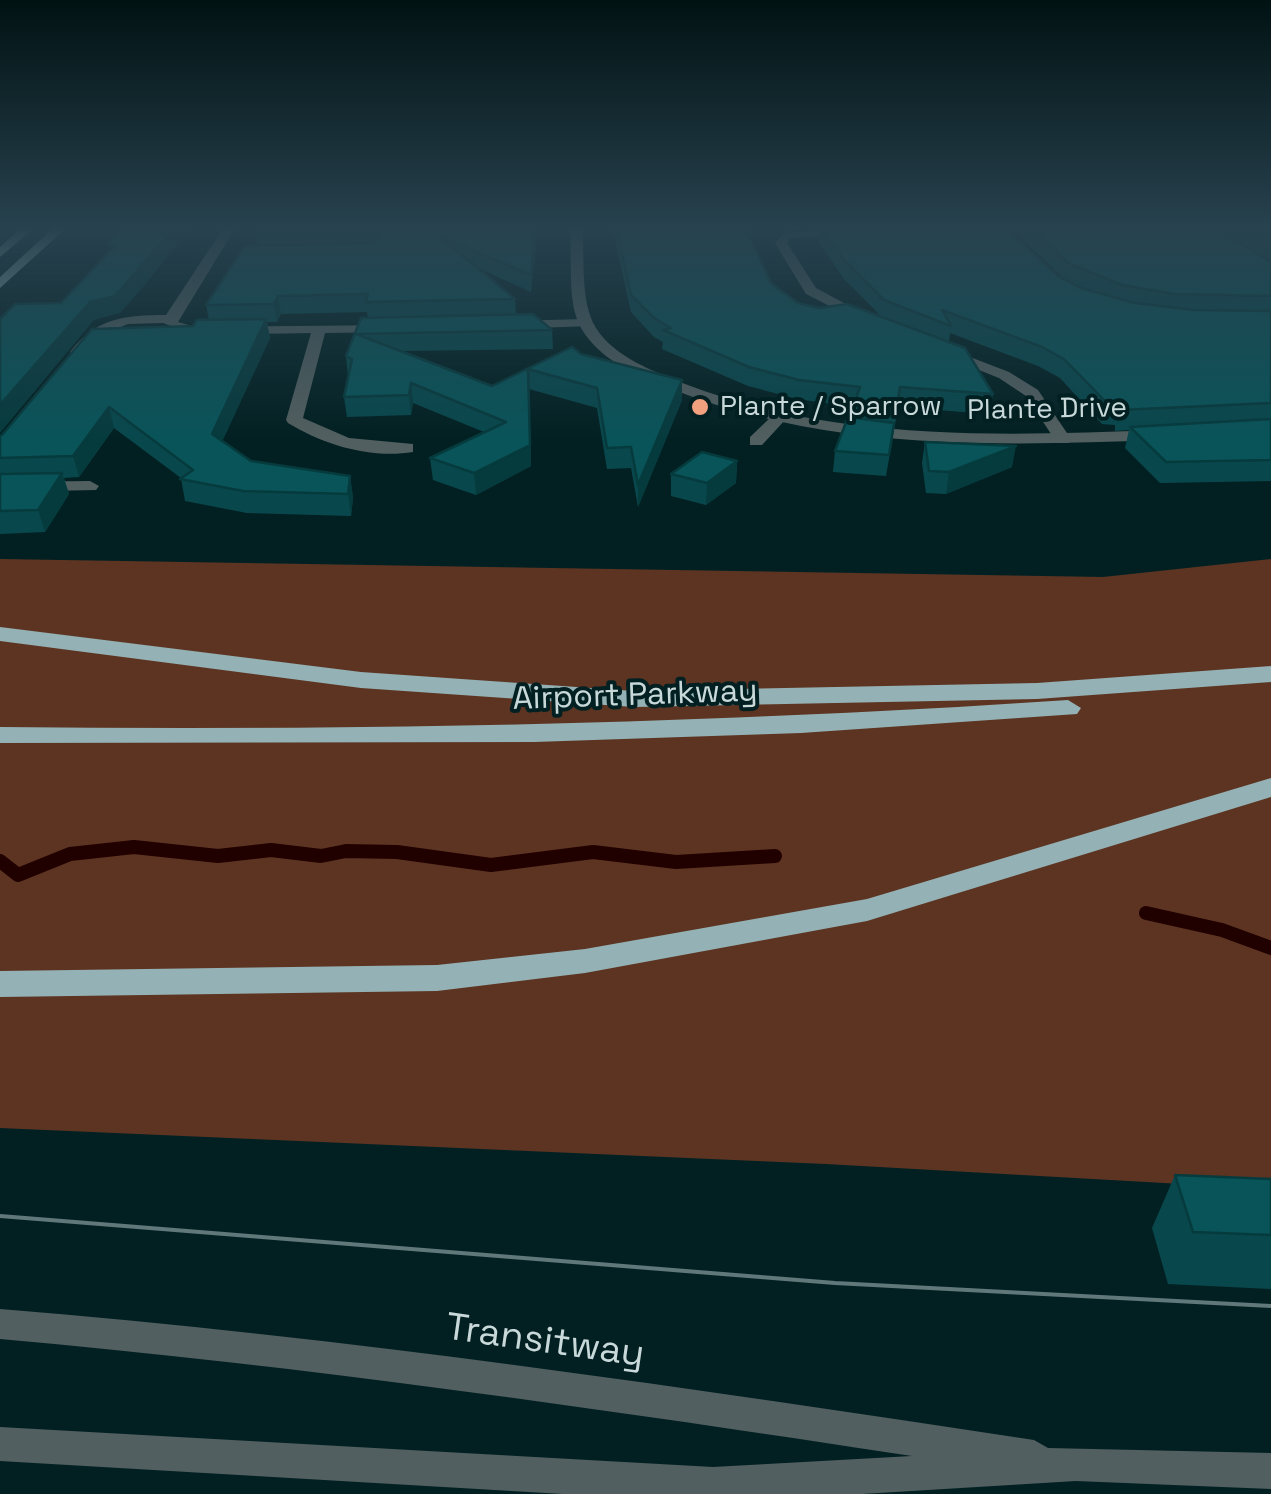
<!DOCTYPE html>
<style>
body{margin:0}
canvas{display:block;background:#022022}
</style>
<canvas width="1271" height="1494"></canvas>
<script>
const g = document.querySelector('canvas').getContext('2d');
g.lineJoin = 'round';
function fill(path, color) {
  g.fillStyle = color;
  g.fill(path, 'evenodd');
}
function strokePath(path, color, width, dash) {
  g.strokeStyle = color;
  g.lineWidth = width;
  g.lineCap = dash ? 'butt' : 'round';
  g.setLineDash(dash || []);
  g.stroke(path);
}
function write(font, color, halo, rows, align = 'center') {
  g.font = font + ' "Space Grotesk",sans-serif';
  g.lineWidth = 8;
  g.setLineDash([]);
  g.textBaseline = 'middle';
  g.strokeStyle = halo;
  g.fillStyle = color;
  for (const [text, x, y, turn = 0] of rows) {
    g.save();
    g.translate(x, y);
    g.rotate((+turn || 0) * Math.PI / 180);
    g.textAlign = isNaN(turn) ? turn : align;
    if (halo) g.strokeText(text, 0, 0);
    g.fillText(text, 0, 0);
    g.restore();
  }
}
const forest = new Path2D(`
 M0 559 1103 577 1271 559V1189L826 1164 0 1128Z`);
const stream = new Path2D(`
 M0 861 18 875 70 854 134 847 218 856 271 850 321 856 346 851 397 852 491 865 593 852 676 862 775 856
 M1146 913 1222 930 1271 948`);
const service = new Path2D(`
 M0 1309C347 1337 690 1388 1034 1440L1048 1448 1271 1453V1489L1076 1481 862 1494H563L0 1461V1427L713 1467 912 1456C609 1410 306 1366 0 1339Z`);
const minor = new Path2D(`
 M222 230H234L178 322 195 327 395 325 397 328 390 332 325 333 303 418 349 438 413 444V452C371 459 324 445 288 423L286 420 311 333 195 335 163 323 128 324 103 334 82 355H72L70 352C96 318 125 315 166 315Z
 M852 231 848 236 789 238 787 243 816 288 870 317 872 320 865 324 806 294 775 243 785 232Z
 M585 319 590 320V326L510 329 503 325 510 321Z
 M944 347 1009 372 1038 390 1071 439 1069 443H1057L1026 396 999 378 939 354 937 351Z
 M772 416 786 419 762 445H750V437Z
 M90 481 99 486 96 490 0 492V482Z`);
const tertiary = new Path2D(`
 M570 230H582C585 260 580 302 596 328 614 357 655 372 685 384 838 442 1000 436 1161 430L1169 435 1161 440C996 446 831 451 674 390 640 377 600 361 581 328 566 301 573 260 570 230Z`);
const primary = new Path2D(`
 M19 230H32L0 257V247Z
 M51 230H64L0 288V277Z`);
const trunk = new Path2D(`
 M0 627 361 672 634 691 1037 683 1271 666V682L1037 699 634 707 361 688 0 641Z
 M1068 700 1081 708 1077 714 801 733 534 742 0 743V727C357 731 712 724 1068 700Z
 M1271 778V797L867 921 585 973 437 991 0 997V971L437 965 585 949 867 899Z`);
const tram = new Path2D(`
 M0 1216 835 1283 1271 1306`);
const wall = new Path2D(`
 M255 230H536L531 292 478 268 515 299 516 314 552 330 553 349 402 351 492 386 572 347 581 354 682 400 638 507 631 468 607 469 597 408 529 389 531 466 476 495 433 480 430 458 484 432 413 403 411 415 347 417 344 397 348 376 346 356 368 318 367 312 281 314 277 322H267L270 338 222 441 251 461 350 476 353 498 351 516 247 513 185 501 181 478 114 428 79 477 64 478 69 494 45 532 0 534V436L193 326 209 320 206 305 257 245Z
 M613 230H746L771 283 798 303 819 308 877 315 878 313 844 279 818 241 819 230H1007L1058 276 1064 279 1013 230H1271V481L1160 483 1125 448 1129 430 1115 431V425L1102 424 1060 378 1038 366 950 333 949 342 993 394 989 414 898 407 886 476 833 472 835 451 853 417 854 407 797 399 748 386 662 349 663 342 654 337 631 312Z
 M925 442 1012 467 946 494 926 493 922 463Z
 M737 461 736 483 706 505 671 496V474Z
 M1175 1175 1271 1179V1289L1168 1284 1152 1228Z`);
const shadedWall = new Path2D(`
 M172 230H188L144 286 120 313 94 320 0 433V405L90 302Z
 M535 230 537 238 531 292V275Z
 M278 296 281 314 277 322 274 304Z
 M266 319 270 338 216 455 212 434Z
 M528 369 531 466 476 495 474 473 530 445Z
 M682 380V400L638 507V485Z
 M411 383 413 403 411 415 409 395Z
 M109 407 114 428 79 477 73 456Z
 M1016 446 1012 467 946 494 949 472Z
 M737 461 736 483 706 505 707 483Z
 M62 473 69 494 45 532 38 510Z
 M350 476 353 498 351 516 348 494Z`);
const building = new Path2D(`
 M120 230H172L115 296 90 302 0 405V319L15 304 61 303 115 246 107 244Z
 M374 230H535L531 275 439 236 515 299 366 302 368 294 278 296 274 304 206 305 245 246 371 243 381 236Z
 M617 230H746L771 283 798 303 819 308 847 304 965 348 993 394 900 387 897 406 855 401 860 387 799 380 749 367 663 330 671 328 654 318 631 295Z
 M822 230H1007L1058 276 1081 288 1135 303 1194 310 1271 311V403L1120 410V404L1107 403 1064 359 1042 347 942 310 951 326 879 298H882L846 262Z
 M1033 230H1218L1271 262V296L1174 294 1122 285 1068 263Z
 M1246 230H1271V245Z
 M533 314 552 330 356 334 492 386 572 347 581 354 682 380 638 485 631 447 607 448 597 388 528 369 530 445 474 473 430 458 506 422 411 383 409 395 344 397 352 359 346 356 361 318Z
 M266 319 212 434 251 461 350 476 348 494 243 491 180 479 193 470 109 407 73 456 0 458V436L2 435 92 329 193 326 197 320Z
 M848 417 894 423 889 455 835 451Z
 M1271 419V460L1166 462 1130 427Z
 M925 442 1016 446 949 472 929 471Z
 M702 452 737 461 707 483 671 474Z
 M62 473 38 510 0 511V474Z
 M1175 1175 1271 1179V1235L1193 1232Z`);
const markers = [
 [700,407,10,"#f2a17e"]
];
const farPoinames = [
 ["Plante / Sparrow",720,407]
];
const farStreetnames = [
 ["Plante Drive",1047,410,-1]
];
const streetNames = [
 ["Airport Parkway",635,696,-2]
];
const nearStreetnames = [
 ["Transitway",545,1342,8]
];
fill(forest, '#5d3422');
strokePath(stream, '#210100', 14);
fill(service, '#525f60');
fill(minor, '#525f60');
fill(tertiary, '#525f60');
fill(primary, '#89a5a7');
fill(trunk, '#94b2b5');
strokePath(tram, '#61787a', 4);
fill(wall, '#08484d');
fill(shadedWall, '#063b3e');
fill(building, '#095459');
strokePath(building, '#063b3e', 2.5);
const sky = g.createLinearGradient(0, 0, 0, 439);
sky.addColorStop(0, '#011213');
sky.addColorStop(0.52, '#28424f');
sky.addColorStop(1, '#28424f00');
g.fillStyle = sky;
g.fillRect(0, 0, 1271, 439);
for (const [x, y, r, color] of markers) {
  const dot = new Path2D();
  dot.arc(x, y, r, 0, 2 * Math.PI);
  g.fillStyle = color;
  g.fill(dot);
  strokePath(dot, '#022022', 4);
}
write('28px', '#c9d9da', '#022022', farPoinames, 'left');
write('28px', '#c9d9da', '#022022', farStreetnames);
write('32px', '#c9d9da', '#022022', streetNames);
write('38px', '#c9d9da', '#022022', nearStreetnames);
</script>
